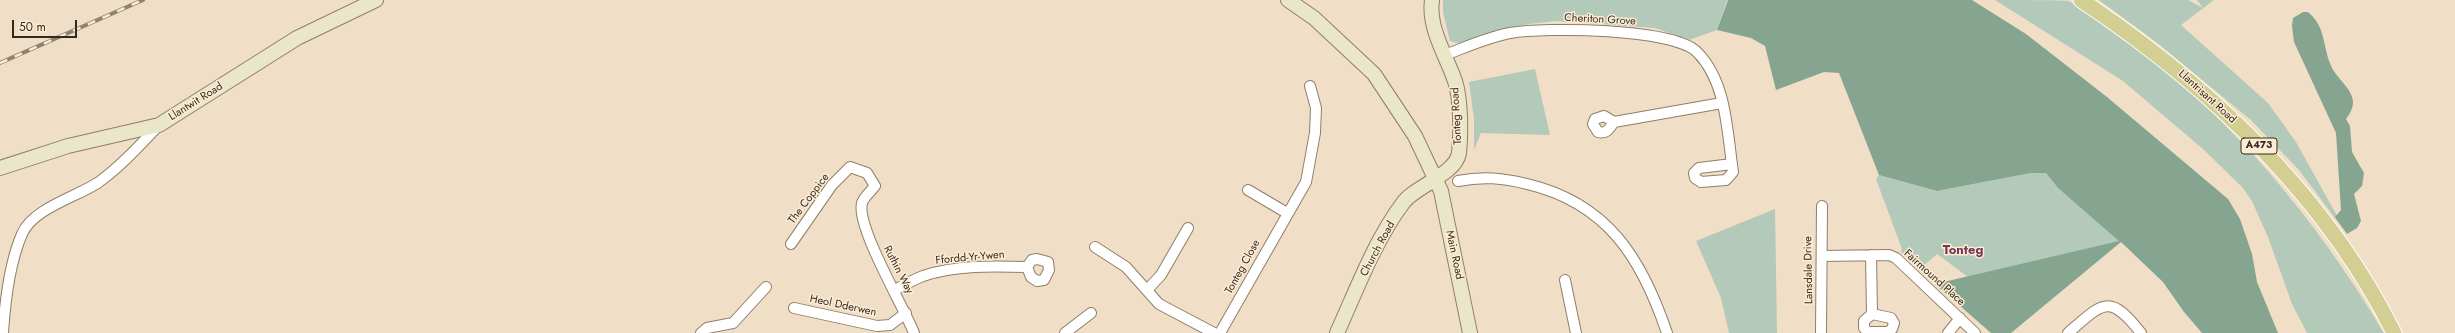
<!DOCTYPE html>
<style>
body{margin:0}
#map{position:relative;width:2455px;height:333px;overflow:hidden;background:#f0dec6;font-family:Jost,sans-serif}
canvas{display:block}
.scale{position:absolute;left:12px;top:20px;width:65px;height:18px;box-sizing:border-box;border:2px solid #312a21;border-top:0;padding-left:5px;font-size:12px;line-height:14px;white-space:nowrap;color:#312a21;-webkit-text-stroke:3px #fdebd3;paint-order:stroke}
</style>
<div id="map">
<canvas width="2455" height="333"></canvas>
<div class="scale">50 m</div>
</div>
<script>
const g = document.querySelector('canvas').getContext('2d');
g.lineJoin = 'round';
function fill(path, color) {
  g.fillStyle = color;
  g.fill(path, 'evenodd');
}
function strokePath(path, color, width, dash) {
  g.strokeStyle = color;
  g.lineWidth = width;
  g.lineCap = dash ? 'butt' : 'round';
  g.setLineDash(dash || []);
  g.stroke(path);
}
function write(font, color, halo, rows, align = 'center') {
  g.font = font + ' Jost,sans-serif';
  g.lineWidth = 3;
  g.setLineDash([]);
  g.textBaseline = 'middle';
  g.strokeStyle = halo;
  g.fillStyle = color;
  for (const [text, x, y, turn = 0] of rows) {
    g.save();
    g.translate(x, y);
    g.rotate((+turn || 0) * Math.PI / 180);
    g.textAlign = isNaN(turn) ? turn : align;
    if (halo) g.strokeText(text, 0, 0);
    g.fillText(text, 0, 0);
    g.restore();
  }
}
const green = new Path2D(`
 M1443 0H1727L1717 30 1689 40 1655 28 1556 21 1528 24 1458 43 1450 41 1443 12Z
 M1995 0C2007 0 2060 0 2068 1 2085 8 2102 24 2118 35 2228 111 2316 219 2384 333H2307L2292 304 2268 237 2252 201 2242 187 2203 149 2123 81Z
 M2099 0H2188L2203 8 2197 0H2214L2181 25 2268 103 2296 142 2347 234 2299 170 2252 121 2156 42Z
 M1535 69 1550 135 1481 133 1474 150V119L1469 82Z
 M2031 173H2046L2058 188 2122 241 1968 277 1937 254 1920 269 1901 252 1902 249 1876 179 1879 175 1937 191Z
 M1775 209 1777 333H1729L1721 298 1696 241Z`);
const forest = new Path2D(`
 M1728 0H1972L2026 34 2107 97 2228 199 2240 219 2252 254 2257 282 2278 333H2202L2184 312 2163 282 2121 242 2011 333H1991L1935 284 2119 241 2058 188 2046 173H2031L1937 191 1879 175 1839 73 1824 72 1776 90 1765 46 1751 38 1717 30Z
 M2303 12H2308C2327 28 2322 47 2332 68 2337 78 2353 90 2353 102 2353 108 2350 114 2346 119L2350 126 2352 152 2364 173 2362 186 2354 194 2361 221 2357 228 2347 234 2335 217 2341 210 2336 133 2294 42 2292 26 2293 18Z`);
const street = new Path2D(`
 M1445 55C1466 47 1488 37 1510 33 1545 27 1673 28 1697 52 1727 82 1727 132 1733 172L1726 180 1701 182 1695 178 1694 173 1699 168 1732 164
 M1614 122 1604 116 1595 119 1593 124 1598 132C1607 134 1609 129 1614 122L1722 103
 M1458 181C1483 176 1503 178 1527 184 1608 203 1642 259 1667 333
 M1248 190 1287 213
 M791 244 832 185 850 167 867 173 875 186C871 191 863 198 862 203 856 227 903 305 914 333
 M1095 247 1126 267 1159 304 1214 333
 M1871 255 1872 314 1864 321V328L1868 332H1888L1892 329 1894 323 1891 318 1872 314
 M1822 256 1889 255 1896 258 1975 333
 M1565 280 1576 333
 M895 290C904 285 913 280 923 276 955 265 993 266 1027 267L1032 260 1037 259 1048 262 1049 270 1044 280 1037 281 1031 277 1027 267
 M1147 290 1161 275 1188 228
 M794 308 877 326 890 325 906 313
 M3 333C5 301 9 264 22 234 33 208 77 197 99 182 121 166 140 145 159 125
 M701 333 707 328 733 323 766 287
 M1065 333 1091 313
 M1220 333 1306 182 1315 133 1316 108 1310 86
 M1821 333 1822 206
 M1948 333 1960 318
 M2068 333C2103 303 2109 292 2141 333`);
const secondary = new Path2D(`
 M1288 0 1314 18 1374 74 1415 136 1441 191 1470 333
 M0 168 68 146 159 125 297 38 376 0
 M1337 333C1356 291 1375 240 1403 203 1414 187 1456 174 1459 153 1461 134 1461 99 1455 81 1446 55 1428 28 1432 0`);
const primary = new Path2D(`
 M2081 0C2208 85 2325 194 2394 333`);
const rail = new Path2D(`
 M0 63 143 0`);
const shields = [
 [2259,146,36]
];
const shieldNames = [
 ["A473",2259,146]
];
const streetNames = [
 ["Cheriton Grove",1600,20,3],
 ["Llantrisant Road",2207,97,42],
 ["Llantwit Road",196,102,-32],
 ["Tonteg Road",1457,116,-93],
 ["The Coppice",809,199,-53],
 ["Church Road",1378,249,-62],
 ["Main Road",1454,255,78],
 ["Ffordd-Yr-Ywen",970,258,-5],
 ["Tonteg Close",1243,267,-61],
 ["Ruthin Way",898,270,63],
 ["Lansdale Drive",1809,270,-91],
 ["Fairmound Place",1934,278,42],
 ["Heol Dderwen",843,306,12]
];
const quarterNames = [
 ["Tonteg",1963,251]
];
fill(green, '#b3c9ba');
fill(forest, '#85a591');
strokePath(street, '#8e7f69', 12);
strokePath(secondary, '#8e7f69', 16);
strokePath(primary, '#fff', 17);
strokePath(street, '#fff', 10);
strokePath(secondary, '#e9e7c8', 14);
strokePath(primary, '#d3ce91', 15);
strokePath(rail, '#8e8271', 4);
strokePath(rail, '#fdebd3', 2.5, [8]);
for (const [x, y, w] of shields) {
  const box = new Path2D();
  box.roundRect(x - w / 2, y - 8, w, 16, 3);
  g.fillStyle = '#fdebd3';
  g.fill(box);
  strokePath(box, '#312a21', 1);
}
write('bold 10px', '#312a21', null, shieldNames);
write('11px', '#312a21', '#fdebd3', streetNames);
write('bold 13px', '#72365f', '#fdebd3', quarterNames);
</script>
